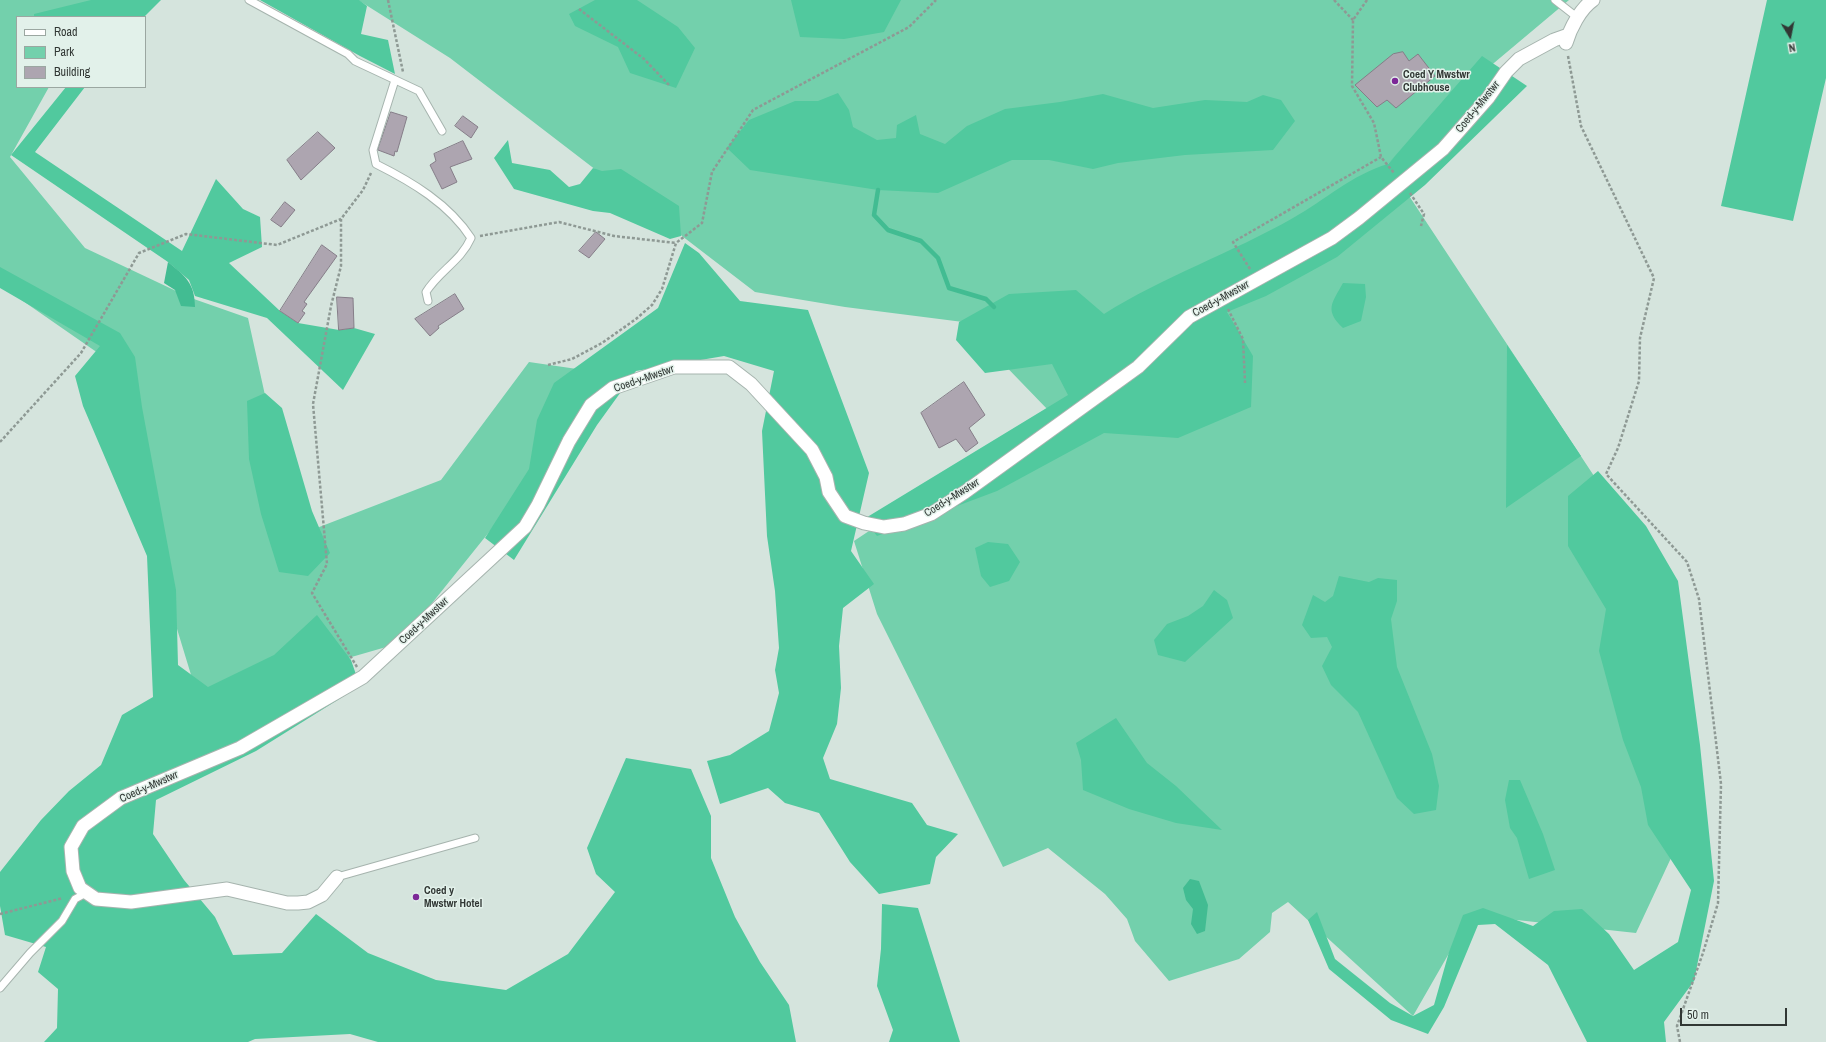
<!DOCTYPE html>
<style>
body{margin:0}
#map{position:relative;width:1826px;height:1042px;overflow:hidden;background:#d5e4dd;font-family:"Archivo Narrow",sans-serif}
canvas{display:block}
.legend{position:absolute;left:16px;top:16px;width:130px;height:72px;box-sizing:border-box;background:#e2f1ea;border:1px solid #9ba7a1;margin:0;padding:5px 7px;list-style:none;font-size:12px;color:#313734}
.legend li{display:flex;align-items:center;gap:8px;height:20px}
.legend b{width:20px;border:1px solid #9ba7a1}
.north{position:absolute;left:1770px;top:16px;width:40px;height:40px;-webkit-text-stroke:3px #e2f1ea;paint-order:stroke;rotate:170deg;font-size:11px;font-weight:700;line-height:16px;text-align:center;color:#313734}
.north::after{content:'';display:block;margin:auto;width:14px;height:18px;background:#313734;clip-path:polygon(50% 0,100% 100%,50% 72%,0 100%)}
.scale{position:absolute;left:1680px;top:1008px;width:107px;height:18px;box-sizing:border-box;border:2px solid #313734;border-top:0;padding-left:5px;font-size:12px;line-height:14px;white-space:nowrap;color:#313734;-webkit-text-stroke:3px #e2f1ea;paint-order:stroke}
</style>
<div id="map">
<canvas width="1826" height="1042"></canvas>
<ul class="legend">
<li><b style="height:5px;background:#fff"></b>Road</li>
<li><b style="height:11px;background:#73d0ac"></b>Park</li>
<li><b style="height:11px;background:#ada5b0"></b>Building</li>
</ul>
<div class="north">N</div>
<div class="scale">50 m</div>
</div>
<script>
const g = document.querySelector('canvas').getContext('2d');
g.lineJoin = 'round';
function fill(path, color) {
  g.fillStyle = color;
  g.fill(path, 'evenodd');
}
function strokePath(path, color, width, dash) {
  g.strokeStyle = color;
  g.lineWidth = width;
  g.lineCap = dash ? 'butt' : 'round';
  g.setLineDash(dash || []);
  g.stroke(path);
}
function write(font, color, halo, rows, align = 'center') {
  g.font = font + ' "Archivo Narrow",sans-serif';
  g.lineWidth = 3;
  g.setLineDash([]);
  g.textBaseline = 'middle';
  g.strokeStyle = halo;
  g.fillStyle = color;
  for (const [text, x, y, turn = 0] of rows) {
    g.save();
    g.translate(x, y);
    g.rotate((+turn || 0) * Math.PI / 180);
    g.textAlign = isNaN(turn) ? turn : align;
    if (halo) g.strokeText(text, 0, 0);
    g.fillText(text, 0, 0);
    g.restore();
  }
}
const green = new Path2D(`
 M0 0H98L89 17H17V87H49L10 157 85 248 191 298 248 318 296 536 441 480 529 362 577 369 518 496 400 643 199 701 124 455 121 369 0 285Z
 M358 0H1569L1457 94 1388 164 1666 585 1692 813 1636 933 1471 915 1413 1016 1288 902 1272 913 1270 932 1239 959 1169 981 1135 941 1127 919 1105 894 1048 848 1003 867 877 614 854 541 1049 411 963 322 845 307 755 292 450 58Z`);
const forest = new Path2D(`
 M91 0H161L144 17H34V14Z
 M260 0H359L367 6 361 34 388 40 395 74 360 56Z
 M595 0H637L678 27 695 48 676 88 630 73 618 47 575 26 569 14Z
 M791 0H901L884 32 844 39 800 37Z
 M1767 0H1826V78L1793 221 1721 206Z
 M1482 56 1527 86 1425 185 1337 257 1266 296 1227 312 1253 356 1251 407 1178 438 1104 433 997 491 877 536 864 519 1068 395 1052 364 985 373 956 340 959 322 1009 294 1076 290 1104 314C1164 276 1232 253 1293 218 1325 200 1353 174 1388 164Z
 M66 87H85L35 152 182 251 216 179 243 209 260 217 262 247 229 263 280 311 298 323 339 330 354 328 375 334 343 390 267 318 195 296 189 280 168 262 11 155Z
 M838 93 849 110 853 127 877 140 896 138 897 125 916 115 920 134 945 144 967 126 1005 109 1060 102 1103 94 1153 108 1205 100 1247 102 1263 95 1281 100 1295 121 1273 150 1185 155 1118 163 1093 169 1049 160H1012L938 193 878 190 750 170 727 148 749 120 795 101H818Z
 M508 140 512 163 550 170 569 187 580 184 593 168 602 171 621 169 679 206 681 236 670 239 610 213 593 211 514 189 494 158Z
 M685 243 699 253 740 301 808 310 869 473 851 551 874 584 843 608 839 646 841 688 837 724 823 758 830 779 912 803 927 825 958 834 936 857 930 884 879 894 850 862 819 813 785 803 768 788 720 804 707 761 730 755 769 731 779 693 775 670 779 648 775 591 767 536 762 431 774 371 724 356 636 371 597 425 514 560 485 538 529 469 537 420 554 383 658 308Z
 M0 267 120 333 135 357 142 407 176 590 178 665 208 687 274 655 317 615 351 660 360 686 256 751 156 800 153 834 184 880 215 917 233 955 282 953 316 914 368 953 436 980 506 990 568 954 615 892 596 874 587 848 626 758 691 769 711 816V858L735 917 760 962 789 1005 796 1042H378L350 1034 255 1039 248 1042H44L57 1028 58 989 38 972 46 947 5 935 0 906V872L41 820 69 791 101 765 122 715 153 697 147 556 83 406 75 376 100 346 0 288Z
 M1343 283 1365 284 1366 297 1361 321 1343 328C1324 310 1332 303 1343 283Z
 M1507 345 1581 456 1506 508Z
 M265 393 282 408 312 511 330 553 308 576 279 572 261 514 249 459 247 401Z
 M1598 471 1646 526 1678 581 1700 745 1714 881 1694 981 1664 1022 1666 1042H1587L1548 965 1495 924 1478 925 1444 1007 1428 1034 1391 1020 1329 969 1308 920 1317 912 1335 959 1390 1003 1413 1016 1434 1005 1449 952 1463 915 1483 908 1533 926 1554 911 1582 909 1609 934 1634 970 1678 942 1691 890 1648 825 1641 787 1623 740 1599 651 1606 609 1568 546V496Z
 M988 542 1008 544 1020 562 1009 581 990 587 981 576 975 548Z
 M1339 576 1369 582 1378 578 1397 580V601L1391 619 1397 667 1432 754 1439 786 1436 810 1414 814 1397 798 1358 712 1331 685 1322 666 1332 647 1327 637 1311 638 1302 625 1313 595 1325 602 1333 596Z
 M1214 590 1227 600 1233 618 1185 662 1158 655 1154 640 1167 624 1188 616 1203 606Z
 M1116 718 1147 763 1176 786 1222 830 1176 823 1129 809 1083 790 1081 760 1076 743Z
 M1509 780H1520L1543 834 1555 870 1529 879 1517 838 1510 828 1505 800Z
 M882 904 918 908 960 1042H889L893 1030 877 986 881 949Z`);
const water = new Path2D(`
 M168 262C185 276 195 283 195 307L181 306 175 290 164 283Z
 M1190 879 1199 881 1208 905 1205 931 1197 934 1191 924 1193 909 1186 900 1183 888Z`);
const stream = new Path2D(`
 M878 190 874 215 888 230 921 241 938 258 949 288 986 299 994 307`);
const building = new Path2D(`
 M1403 52 1409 61 1418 54 1435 76 1396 108 1387 100 1377 107 1355 85 1393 54Z
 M391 112 407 117 397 152 395 151 394 156 378 150Z
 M463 116 478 127 471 138 455 126Z
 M318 132 335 148 301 180 287 160Z
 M463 141 472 159 450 167 457 182 442 189 430 165 436 161 434 154Z
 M285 202 295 210 281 227 271 220Z
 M596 232 605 239 589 258 579 251Z
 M322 245 337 256 304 302 307 304 302 311 305 313 298 323 280 311Z
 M455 294 464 309 438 326 439 328 430 336 415 319Z
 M337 297 353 298 354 328 339 330Z
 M964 382 985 415 969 428 978 443 966 452 956 439 939 448 921 413Z`);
const path = new Path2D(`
 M388 0 403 72
 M1334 0 1353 20
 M1367 0 1353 20 1352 86 1374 123 1381 157 1394 173
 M579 9 644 59 670 86
 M1568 56 1581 126 1654 278 1640 338 1639 381 1618 448 1606 474 1687 562 1699 599 1721 784 1718 903 1703 953 1677 1026 1680 1042
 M1410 193 1424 214 1421 226
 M480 236 559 222 614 236 676 243
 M1250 269 1233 242 1381 157
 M1228 309 1243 339 1245 383
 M548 365 572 359 602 343 636 319 652 305 662 289 676 243 702 223 712 172 753 110 909 27 936 0
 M0 442 81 353 139 253 186 234 277 245 341 219
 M357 667 312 593 327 564 313 404 331 306 341 266V219L363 190 371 173
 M0 914 63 898`);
const lane = new Path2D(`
 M249 0 348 54 355 61 419 91 442 131
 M1555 0 1578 18
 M395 80 373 150 376 164C412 182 449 204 471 238 461 261 439 271 426 292L428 301
 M337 877 475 838
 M0 988 30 953 62 921 75 899 86 893`);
const street = new Path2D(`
 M1566 43C1570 29 1580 9 1593 0
 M337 877 322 895 308 902 298 903H287L227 889 131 902 96 899 80 888 73 871 71 847 83 826 121 798 240 748 363 677 525 527 538 505 569 441 591 405 613 388 674 367H729L751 384 812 450 826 477 829 492 845 516 864 523 884 527 904 524 931 514 965 492 1138 367 1189 317 1332 238 1359 218 1443 149 1488 98 1506 72 1519 59 1554 40 1568 35`);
const markers = [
 [1395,81,4,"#7c2897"],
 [416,897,4,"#7c2897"]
];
const poiNames = [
 ["Coed Y Mwstwr",1403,75],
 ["Clubhouse",1403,88],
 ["Coed y",424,891],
 ["Mwstwr Hotel",424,904]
];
const streetNames = [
 ["Coed-y-Mwstwr",1478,107,-51],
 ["Coed-y-Mwstwr",1221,299,-29],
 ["Coed-y-Mwstwr",644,379,-19],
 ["Coed-y-Mwstwr",952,498,-32],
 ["Coed-y-Mwstwr",424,621,-43],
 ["Coed-y-Mwstwr",149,787,-24]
];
fill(green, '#73d0ac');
fill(forest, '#51c99e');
fill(water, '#42bc92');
strokePath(stream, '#42bc92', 4.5);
fill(building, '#ada5b0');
strokePath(building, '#857d88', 1);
strokePath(lane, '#a6b4ae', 9);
strokePath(street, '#a6b4ae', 15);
strokePath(path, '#8e9994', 2.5, [3, 2]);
strokePath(lane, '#fff', 7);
strokePath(street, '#fff', 13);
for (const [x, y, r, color] of markers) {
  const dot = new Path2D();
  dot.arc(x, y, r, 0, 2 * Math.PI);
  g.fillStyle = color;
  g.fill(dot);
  strokePath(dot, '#e2f1ea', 1.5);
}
write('bold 11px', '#313734', '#e2f1ea', poiNames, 'left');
write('11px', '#313734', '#e2f1ea', streetNames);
</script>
